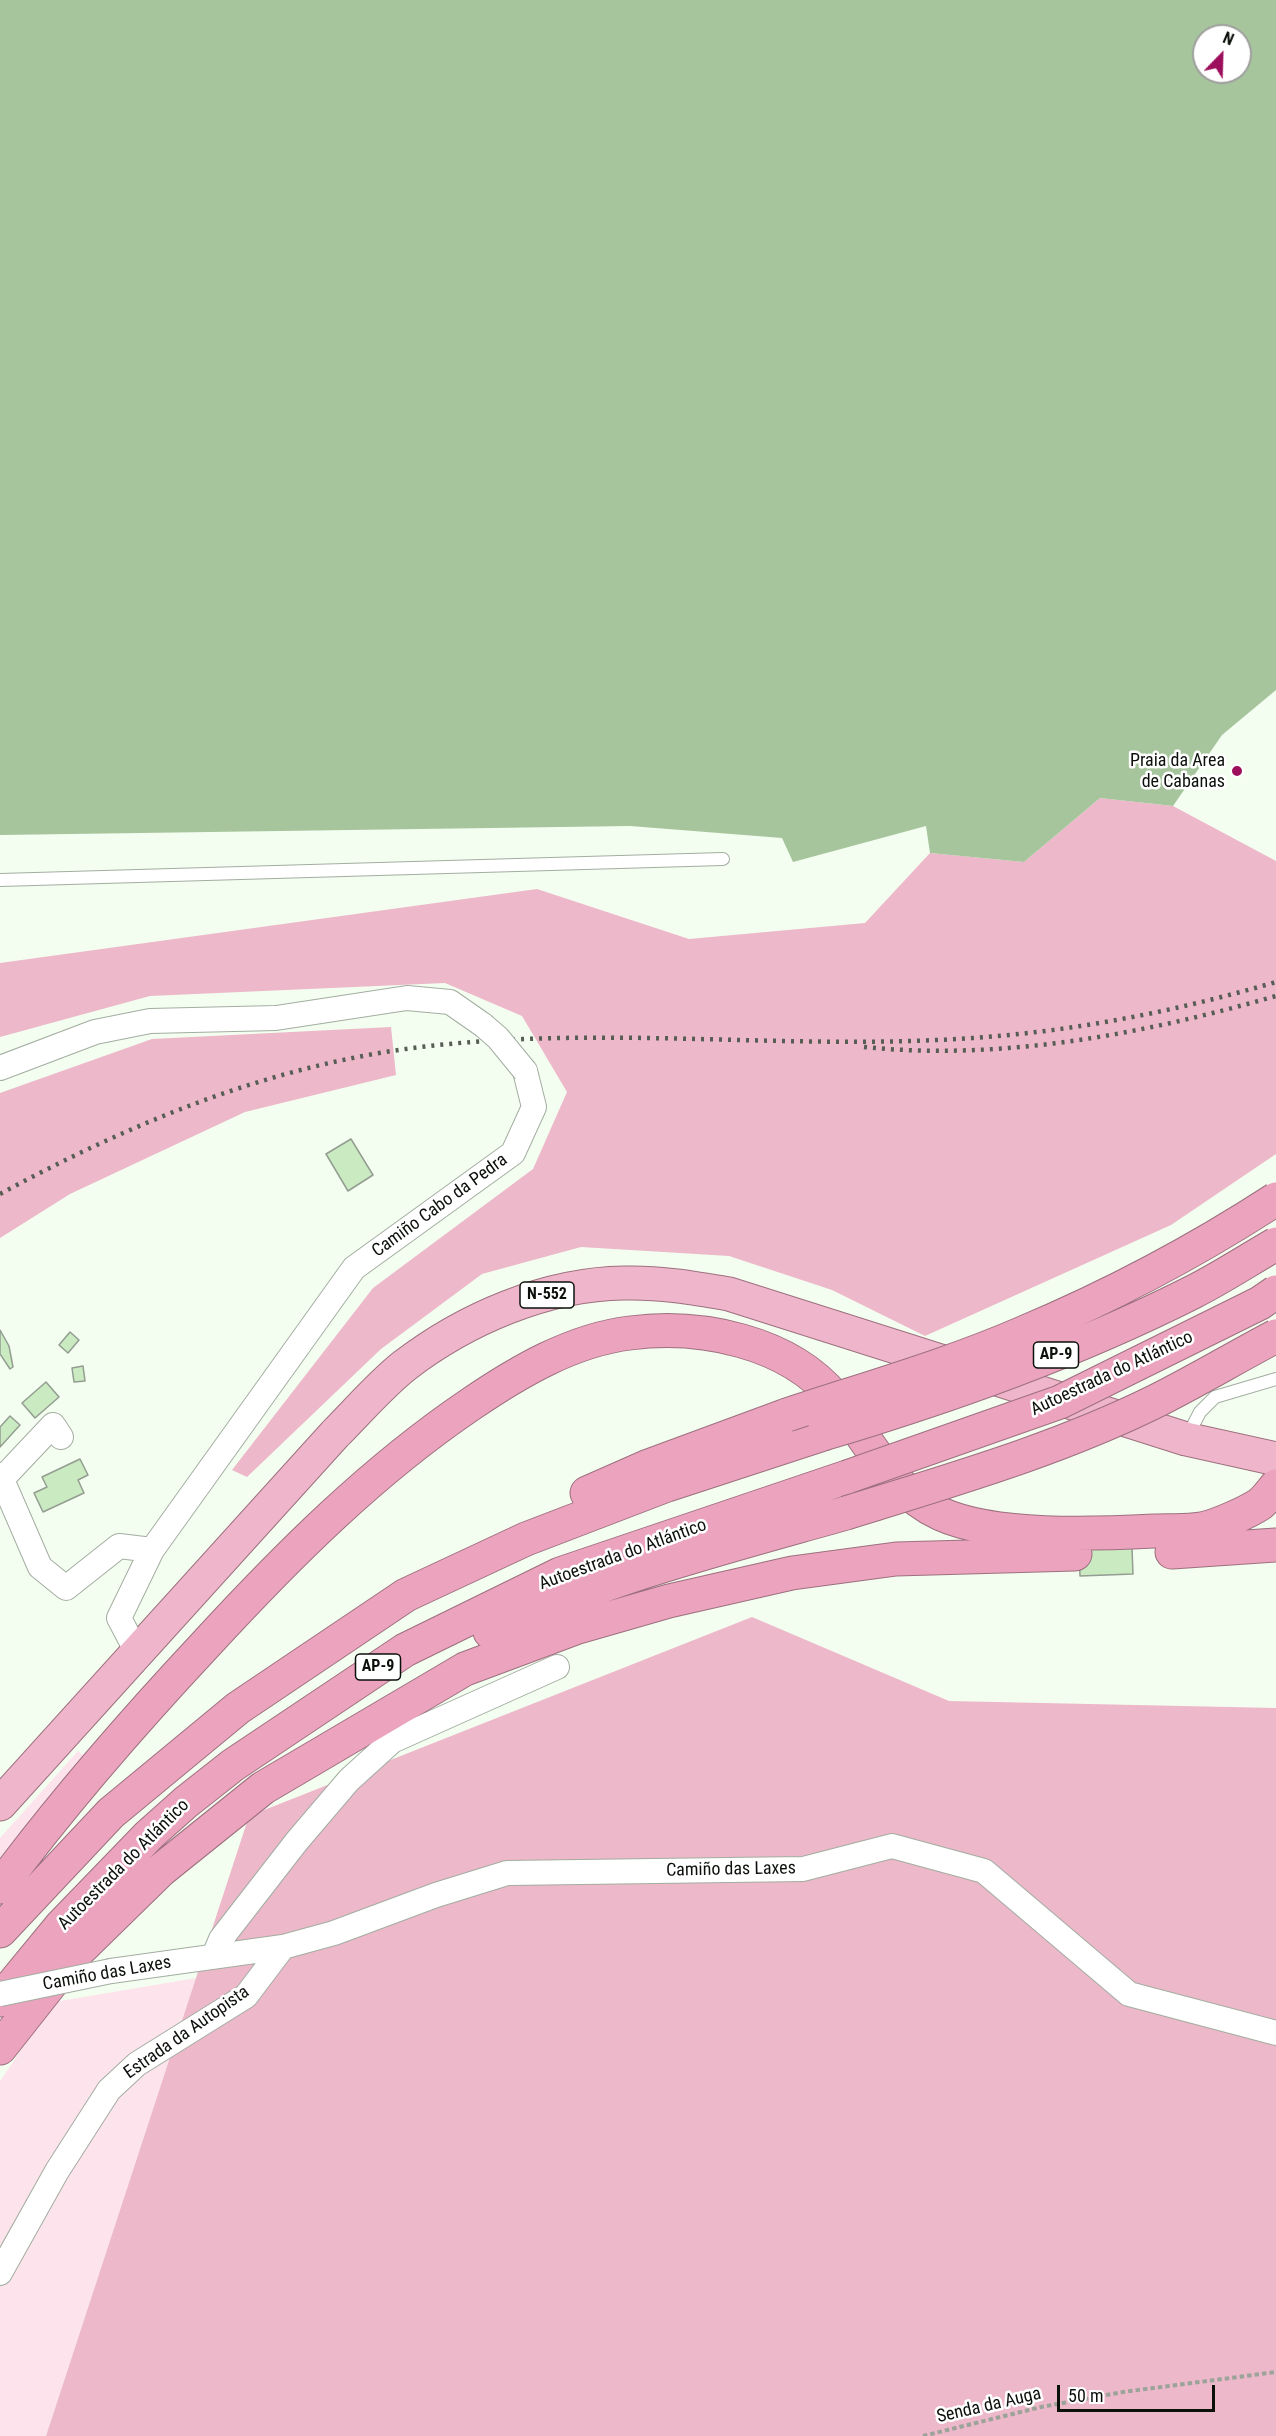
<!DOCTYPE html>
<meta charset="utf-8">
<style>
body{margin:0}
#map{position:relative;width:1276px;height:2436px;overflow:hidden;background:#f3fef0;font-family:"Roboto Condensed",sans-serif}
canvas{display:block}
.north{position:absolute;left:1192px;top:24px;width:60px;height:60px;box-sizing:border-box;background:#fff;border:2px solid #9e9f9d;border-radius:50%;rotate:23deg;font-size:16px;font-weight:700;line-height:24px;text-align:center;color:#0c100b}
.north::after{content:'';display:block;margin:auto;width:21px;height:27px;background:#9d0f5c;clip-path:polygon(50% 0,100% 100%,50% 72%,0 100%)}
.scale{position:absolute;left:1057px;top:2385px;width:158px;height:27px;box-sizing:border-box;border:3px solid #0c100b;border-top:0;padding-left:8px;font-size:18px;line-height:21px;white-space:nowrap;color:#0c100b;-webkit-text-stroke:4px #fff;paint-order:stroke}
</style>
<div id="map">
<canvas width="1276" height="2436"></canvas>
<div class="north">N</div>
<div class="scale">50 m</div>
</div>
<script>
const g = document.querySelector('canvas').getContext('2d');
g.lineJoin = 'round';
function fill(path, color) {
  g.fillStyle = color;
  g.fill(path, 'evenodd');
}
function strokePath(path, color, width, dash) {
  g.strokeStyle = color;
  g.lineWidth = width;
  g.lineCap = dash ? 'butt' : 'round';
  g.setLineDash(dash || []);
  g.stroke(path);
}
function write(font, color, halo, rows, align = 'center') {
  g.font = font + ' "Roboto Condensed",sans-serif';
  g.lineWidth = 5;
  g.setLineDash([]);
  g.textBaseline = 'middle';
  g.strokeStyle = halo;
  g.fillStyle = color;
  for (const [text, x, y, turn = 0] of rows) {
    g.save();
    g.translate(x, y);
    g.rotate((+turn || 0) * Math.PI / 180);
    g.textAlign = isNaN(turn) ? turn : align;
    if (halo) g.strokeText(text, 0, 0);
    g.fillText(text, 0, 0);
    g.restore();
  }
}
const green = new Path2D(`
 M78 1751 84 1756 0 1860V1838Z
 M196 1978 46 2436H0V2081L54 2002Z`);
const forest = new Path2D(`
 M1100 798 1173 806 1276 861V1154L1171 1225 925 1336 832 1290 729 1256 581 1247 482 1274 381 1349 247 1477 232 1470 373 1288 533 1169 567 1092 522 1016 445 983 150 996 0 1037V963L537 889 689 939 865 923 930 853 1024 862Z
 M391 1027 396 1075 245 1112 70 1194 0 1238V1093L152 1039Z
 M752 1617 949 1701 1276 1708V2436H46L249 1816Z`);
const water = new Path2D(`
 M0 0H1276V690L1222 735 1173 806 1100 798 1024 862 930 853 926 826 793 862 782 838 630 826 0 835ZM1204 36H1240V72H1204Z`);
const building = new Path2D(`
 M351 1139 373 1175 348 1191 326 1154Z
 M0 1330 9 1346 13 1367 10 1369 0 1354Z
 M70 1332 79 1340 68 1353 59 1345Z
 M83 1366 85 1381 74 1382 72 1368Z
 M46 1382 59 1397 35 1418 22 1403Z
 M10 1416 20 1425 0 1447V1427Z
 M80 1459 88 1475 78 1480 84 1493 43 1512 34 1493 47 1487 42 1477Z
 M1131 1522 1133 1574 1080 1576 1078 1524Z`);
const path = new Path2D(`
 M923 2436 1041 2407 1123 2392 1276 2372`);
const service = new Path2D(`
 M0 880 723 859
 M1187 1437 1200 1412 1215 1397 1276 1379`);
const minor = new Path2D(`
 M0 1068 95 1032 150 1021 276 1018 407 998 450 1002 483 1025
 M0 1475 40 1567 66 1588 119 1546 152 1550
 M2 1479 53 1425 61 1437
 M138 1654 119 1618 152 1550 354 1268 513 1153 534 1107 525 1071
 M214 1956 221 1939 297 1841 349 1780 392 1741 557 1667
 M111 1971 283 1947 334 1933 436 1895 507 1873 803 1869 892 1846 984 1871 1129 1994 1276 2033
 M0 2273 57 2171 109 2090 137 2064 246 1996 283 1947`);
const trunk = new Path2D(`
 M0 1804 335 1434C358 1411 379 1386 404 1366 465 1319 546 1284 624 1283 659 1282 694 1288 729 1294L1186 1439 1276 1459`);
const motorway = new Path2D(`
 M587 1493 646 1467 787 1415
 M1172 1552 1276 1545
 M490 1632C603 1578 726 1547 846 1513
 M0 1887C64 1801 133 1722 206 1644 287 1556 372 1471 471 1404 518 1372 572 1340 630 1333 700 1324 788 1341 835 1398 868 1438 890 1491 941 1514 994 1538 1094 1534 1154 1531 1169 1530 1186 1532 1201 1529 1215 1527 1248 1512 1260 1504 1266 1499 1271 1492 1276 1486
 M0 1931 111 1813 238 1708 406 1595 526 1539 667 1485 823 1434
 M0 2000 61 1926 149 1835 186 1802 233 1765 405 1650 560 1574 847 1477
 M0 2048 71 1958 161 1870 263 1788 465 1669 575 1628 669 1601 792 1573 896 1559 1075 1554`);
const rail = new Path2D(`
 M864 1047C1003 1061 1143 1034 1276 996
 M0 1194C129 1124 266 1067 413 1048 599 1024 786 1051 973 1038 1076 1031 1177 1011 1276 982`);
const minorBridge = new Path2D(`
 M483 1025 498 1038 525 1071
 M0 1994 111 1971`);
const motorwayBridge = new Path2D(`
 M787 1415C865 1389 947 1366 1023 1333 1111 1296 1196 1251 1276 1199
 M823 1434C950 1396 1074 1352 1193 1292 1221 1278 1248 1260 1276 1244
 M847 1477 1060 1402 1260 1303 1276 1292
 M846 1513C951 1480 1057 1450 1156 1401 1196 1381 1236 1357 1276 1336`);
const markers = [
 [1237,771,6,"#9d0f5c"]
];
const shields = [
 [547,1295,54],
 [1056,1355,45],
 [378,1667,45]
];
const shieldNames = [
 ["N-552",547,1295],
 ["AP-9",1056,1355],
 ["AP-9",378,1667]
];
const poiNames = [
 ["Praia da Area",1225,761],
 ["de Cabanas",1225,782]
];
const streetNames = [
 ["Camiño Cabo da Pedra",440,1206,-36],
 ["Autoestrada do Atlántico",1112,1374,-25],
 ["Autoestrada do Atlántico",623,1555,-20],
 ["Autoestrada do Atlántico",124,1865,-45],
 ["Camiño das Laxes",731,1870,-1],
 ["Camiño das Laxes",107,1974,-10],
 ["Estrada da Autopista",187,2033,-35],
 ["Senda da Auga",989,2406,-13]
];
fill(green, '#fde3ec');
fill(forest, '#ecb8ca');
fill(water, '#a6c59d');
fill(building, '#caeac1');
strokePath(building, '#939d91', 1.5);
strokePath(service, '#a3ada1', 14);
strokePath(minor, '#a3ada1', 26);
strokePath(trunk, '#9d707f', 35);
strokePath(motorway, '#9d707f', 35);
strokePath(path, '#9ca499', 4, [4.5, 3]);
strokePath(service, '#fff', 12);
strokePath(minor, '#fff', 24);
strokePath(trunk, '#efb6cb', 33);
strokePath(motorway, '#eba3be', 33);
strokePath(rail, '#565d55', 4.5, [3, 6]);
strokePath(minorBridge, '#a3ada1', 26, []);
strokePath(motorwayBridge, '#9d707f', 35, []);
strokePath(minorBridge, '#fff', 24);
strokePath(motorwayBridge, '#eba3be', 33);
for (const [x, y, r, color] of markers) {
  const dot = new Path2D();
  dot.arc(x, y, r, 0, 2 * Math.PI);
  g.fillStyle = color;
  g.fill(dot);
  strokePath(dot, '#fff', 2);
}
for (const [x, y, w] of shields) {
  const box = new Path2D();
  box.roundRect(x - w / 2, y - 13, w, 26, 4.5);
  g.fillStyle = '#fff';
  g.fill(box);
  strokePath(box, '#0c100b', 1.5);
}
write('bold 16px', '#0c100b', null, shieldNames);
write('18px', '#0c100b', '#fff', poiNames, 'right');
write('18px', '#0c100b', '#fff', streetNames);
</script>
